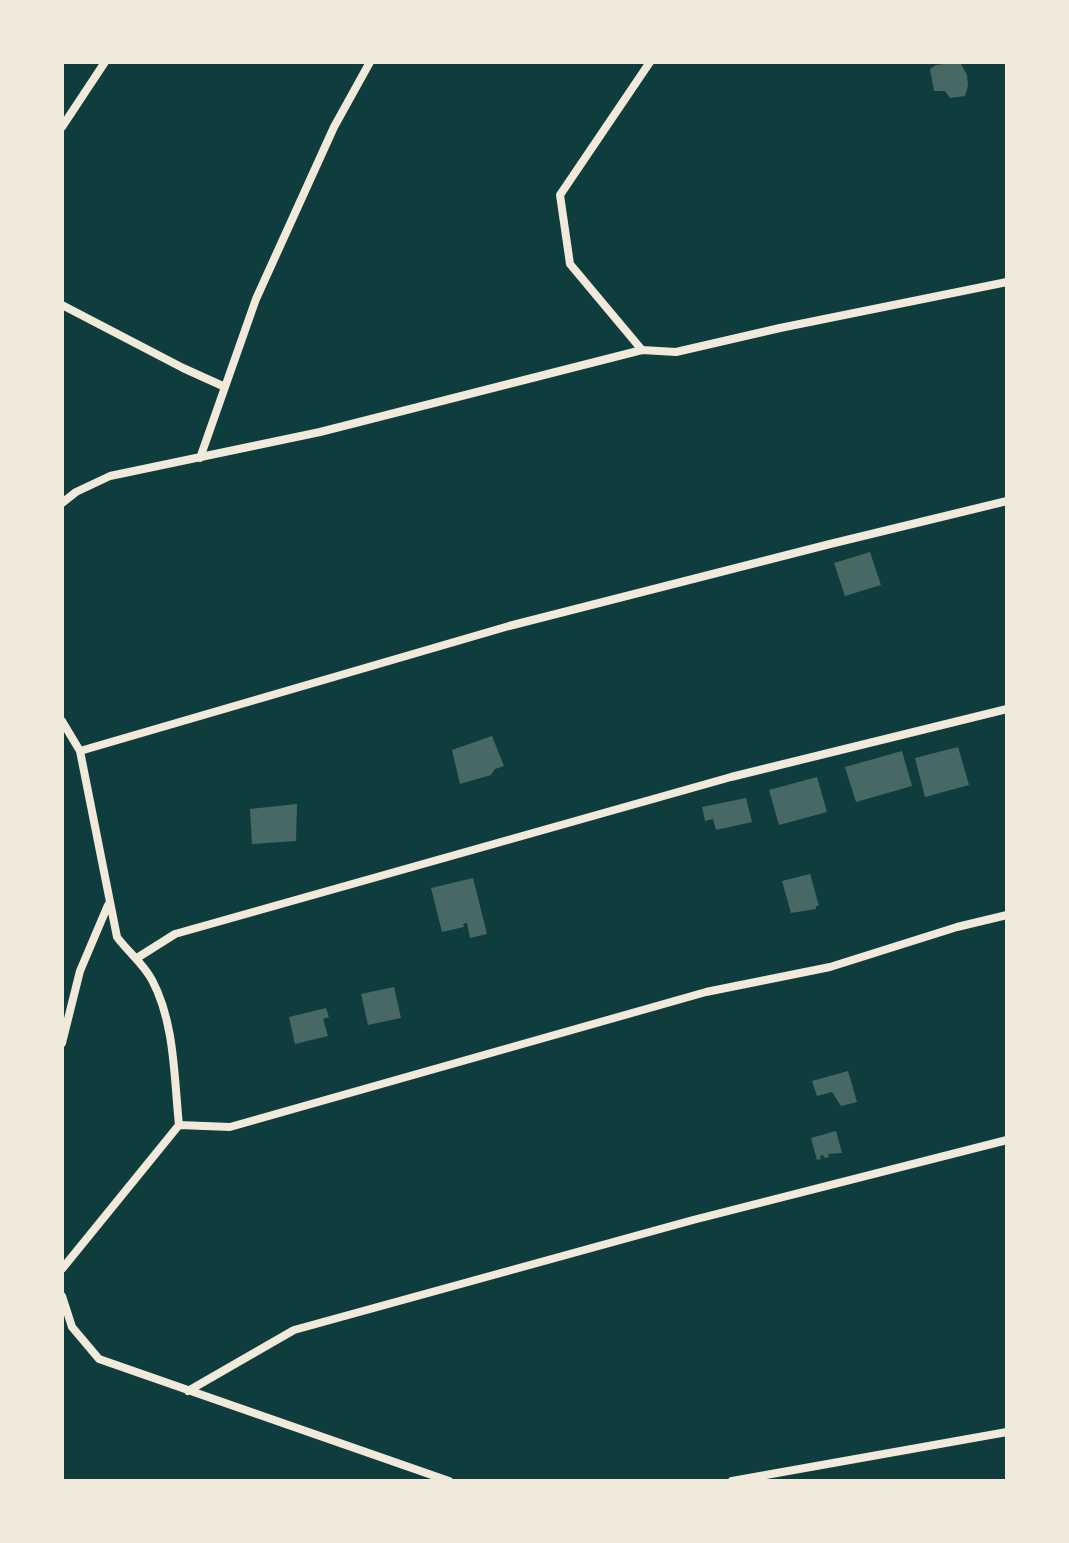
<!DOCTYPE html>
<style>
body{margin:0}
#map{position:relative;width:1069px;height:1543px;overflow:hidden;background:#0f3d3e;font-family:Montserrat,sans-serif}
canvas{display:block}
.frame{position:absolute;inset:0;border:64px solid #f1e9da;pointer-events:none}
</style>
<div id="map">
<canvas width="1069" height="1543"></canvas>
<div class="frame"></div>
</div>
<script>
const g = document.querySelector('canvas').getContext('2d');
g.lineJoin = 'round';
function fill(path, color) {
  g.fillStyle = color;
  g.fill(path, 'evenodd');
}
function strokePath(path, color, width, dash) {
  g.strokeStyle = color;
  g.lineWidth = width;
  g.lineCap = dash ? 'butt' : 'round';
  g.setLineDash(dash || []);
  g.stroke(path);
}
const building = new Path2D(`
 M960 62 967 75 968 86 965 96 950 98 945 91H934L930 69 936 65Z
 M870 552 881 585 845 596 834 563Z
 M492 736 504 766 495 769 491 775 460 784 452 750Z
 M958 747 969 785 925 797 915 758Z
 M902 751 912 786 856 802 845 767Z
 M817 777 827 812 779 825 769 790Z
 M746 798 752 822 716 830 713 819 705 821 702 807Z
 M297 804 296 841 252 844 250 809Z
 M810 874 819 906H816V909L791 913 782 881Z
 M473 878 487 934 470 938 467 923 463 924 464 927 442 932 431 888Z
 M394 987 401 1018 368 1025 361 994Z
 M326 1008 329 1017 323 1019 328 1036 295 1044 289 1017Z
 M848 1071 857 1102 841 1106 832 1092 817 1096 812 1081Z
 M836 1131 842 1153 828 1154 829 1157 824 1158 823 1155 820 1156 821 1159 817 1160 811 1138Z`);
const minor = new Path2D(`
 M62 127 105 62
 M62 305 183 368 225 387
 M642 350 570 264 560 195 650 62
 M200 458 256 299 334 127 370 62
 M62 503 76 492 110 476 320 432 642 350 676 352 780 328 1007 282
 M62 721 80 751 117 937C128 952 143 963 152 980 175 1023 174 1078 179 1125L62 1269
 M80 751 509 626 830 544 1007 501
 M137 958 175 934 731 777 1007 709
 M62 1043 80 971 108 905
 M179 1125 230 1127 706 992 830 967 957 927 1007 915
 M62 1296 72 1327 99 1359 449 1481
 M188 1391 294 1330 693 1220 1007 1140
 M732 1481 1007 1432`);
fill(building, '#486865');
strokePath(minor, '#f1e9da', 8);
</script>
